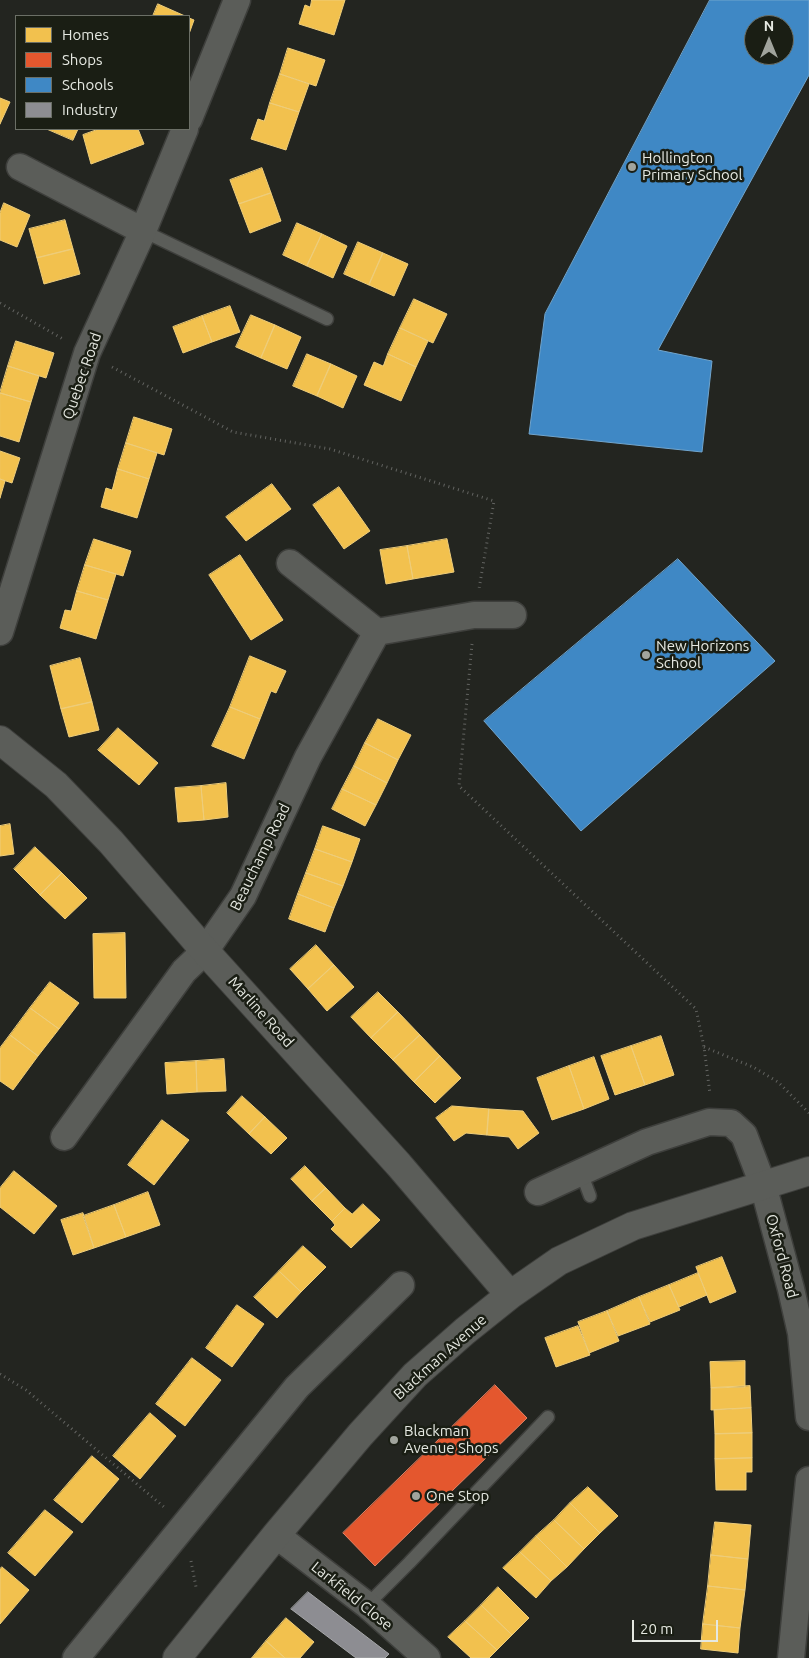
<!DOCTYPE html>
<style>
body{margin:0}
#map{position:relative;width:809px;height:1658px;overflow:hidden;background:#232520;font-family:Ubuntu,sans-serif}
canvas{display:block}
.legend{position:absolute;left:15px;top:15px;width:175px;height:115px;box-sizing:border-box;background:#1a1e14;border:1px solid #6b6f66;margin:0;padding:6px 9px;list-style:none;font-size:15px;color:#e5e8e1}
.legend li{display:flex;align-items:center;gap:10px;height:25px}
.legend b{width:25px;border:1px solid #6b6f66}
.north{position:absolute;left:744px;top:15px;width:50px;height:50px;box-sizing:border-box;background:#1a1e14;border:1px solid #6b6f66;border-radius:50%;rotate:0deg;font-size:14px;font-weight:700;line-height:20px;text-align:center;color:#e5e8e1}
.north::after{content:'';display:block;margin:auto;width:18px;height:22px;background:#a1a49d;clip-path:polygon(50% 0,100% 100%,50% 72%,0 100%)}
.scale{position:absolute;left:632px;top:1620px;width:86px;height:22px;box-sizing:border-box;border:2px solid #e5e8e1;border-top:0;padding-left:6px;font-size:15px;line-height:18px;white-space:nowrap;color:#e5e8e1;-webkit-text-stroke:4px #1a1e14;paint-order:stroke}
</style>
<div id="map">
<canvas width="809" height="1658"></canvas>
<ul class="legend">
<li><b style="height:14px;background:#f2c14e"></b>Homes</li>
<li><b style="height:14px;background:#e4572e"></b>Shops</li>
<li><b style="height:14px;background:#3f88c5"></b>Schools</li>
<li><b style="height:14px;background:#8d8d92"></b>Industry</li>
</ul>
<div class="north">N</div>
<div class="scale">20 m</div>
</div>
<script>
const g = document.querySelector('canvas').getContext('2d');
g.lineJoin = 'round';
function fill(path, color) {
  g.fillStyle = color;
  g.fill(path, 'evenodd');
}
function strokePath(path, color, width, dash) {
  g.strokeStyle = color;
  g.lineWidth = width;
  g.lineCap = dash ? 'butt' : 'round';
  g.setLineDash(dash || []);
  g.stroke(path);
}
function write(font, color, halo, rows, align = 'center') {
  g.font = font + ' Ubuntu,sans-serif';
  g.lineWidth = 5;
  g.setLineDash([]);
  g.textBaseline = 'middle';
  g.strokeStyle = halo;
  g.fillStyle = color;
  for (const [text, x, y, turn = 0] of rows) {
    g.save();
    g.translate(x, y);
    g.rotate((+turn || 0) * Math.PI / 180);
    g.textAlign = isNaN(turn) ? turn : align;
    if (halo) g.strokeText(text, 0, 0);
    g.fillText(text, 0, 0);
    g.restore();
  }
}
const homes = new Path2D(`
 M312 0H345L334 35 299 24 305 5 310 7Z
 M158 4 185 16H153Z
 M189 18 194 20 189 34Z
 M288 48 325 60 316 86 280 74Z
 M280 74 309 84 299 112 270 103Z
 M0 98 10 102 0 124Z
 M270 103 299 112 286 150 251 139 258 119 264 121Z
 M47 129H78L73 140Z
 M99 129H138L144 144 91 164 83 135Z
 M262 168 271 193 239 204 230 180Z
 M271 193 281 221 250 233 239 204Z
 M4 203 30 215 17 247 0 240V213Z
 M65 220 73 249 37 258 29 229Z
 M297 223 322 234 307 266 283 255Z
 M322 234 347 246 333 278 307 266Z
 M358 242 383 253 369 285 344 274Z
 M73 249 80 274 44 284 37 258Z
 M383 253 408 264 394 296 369 285Z
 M414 299 447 314 433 343 400 328Z
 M230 306 240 332 212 342 202 316Z
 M251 315 275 325 261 358 236 347Z
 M202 316 212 342 183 353 173 327Z
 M275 325 301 337 287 369 261 358Z
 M400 328 428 341 416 367 388 354Z
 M16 341 54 353 46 378 8 366Z
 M307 354 331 364 317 396 293 386Z
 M388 354 416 367 401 401 364 385 374 362 383 366Z
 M331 364 357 376 343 408 317 396Z
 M8 366 39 376 31 402 0 393Z
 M0 393 31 402 19 442 0 436Z
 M134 417 172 429 164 455 126 443Z
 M126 443 157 453 149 479 118 469Z
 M0 451 20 458 12 483 0 479Z
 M118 469 149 479 137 518 101 507 106 488 112 490Z
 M0 479 5 481 0 498Z
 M272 484 291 509 246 541 226 517Z
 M339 487 370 531 344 549 313 505Z
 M94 539 131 551 123 576 85 565Z
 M447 539 454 572 413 579 407 546Z
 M407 546 413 579 386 584 380 550Z
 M240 555 283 620 251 640 209 575Z
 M85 565 116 574 108 600 77 591Z
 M77 591 108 600 96 639 60 628 65 610 71 611Z
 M250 656 286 671 276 693 271 691 260 719 230 707Z
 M80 658 92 702 61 709 50 666Z
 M92 702 99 730 69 737 61 709Z
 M230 707 260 719 244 759 212 746Z
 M378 719 411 735 398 760 365 743Z
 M118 728 158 763 139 785 98 750Z
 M365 743 398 760 387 783 354 766Z
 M354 766 387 783 376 805 342 789Z
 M226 783 228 817 204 820 201 786Z
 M201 786 204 820 178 822 175 788Z
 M342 789 376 805 365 826 332 809Z
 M10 824 14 854 0 856V826Z
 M323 826 360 839 352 862 315 849Z
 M35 847 62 873 40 895 14 869Z
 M315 849 352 862 343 886 306 873Z
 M62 873 87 898 65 919 40 895Z
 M306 873 343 886 334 908 298 894Z
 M298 894 334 908 325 932 289 919Z
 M125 933 126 998H94L93 934Z
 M316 945 334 965 308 989 290 969Z
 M334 965 354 987 327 1011 308 989Z
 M50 982 79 1003 59 1029 30 1008Z
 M378 992 398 1012 371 1038 351 1017Z
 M30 1008 59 1029 38 1056 10 1035Z
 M398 1012 420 1035 393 1060 371 1038Z
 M10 1035 38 1056 13 1090 0 1081V1048Z
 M420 1035 440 1056 414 1082 393 1060Z
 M661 1036 674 1075 645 1085 631 1046Z
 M631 1046 645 1085 615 1095 601 1056Z
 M440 1056 461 1078 435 1103 414 1082Z
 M594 1057 609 1099 584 1109 569 1066Z
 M224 1059 226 1091 197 1092 196 1061Z
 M196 1061 197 1092 167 1094 165 1063Z
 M569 1066 584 1109 552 1120 537 1078Z
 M242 1096 265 1117 249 1134 227 1113Z
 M452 1106 489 1109 487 1135 466 1133 454 1141 436 1118Z
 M489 1109 523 1111 539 1133 518 1149 509 1137 487 1135Z
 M265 1117 287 1138 271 1154 249 1134Z
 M162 1120 189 1140 154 1185 128 1165Z
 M305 1166 326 1188 312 1201 291 1179Z
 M14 1171 57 1206 34 1234 0 1207V1188Z
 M326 1188 345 1208 332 1221 312 1201Z
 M148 1192 160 1225 126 1237 114 1205Z
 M363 1204 380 1220 351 1248 331 1229 335 1225 332 1221 345 1208 352 1214Z
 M114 1205 126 1237 94 1248 83 1216Z
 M83 1213 94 1248 73 1255 61 1220Z
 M303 1246 326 1267 301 1292 279 1271Z
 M722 1257 736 1292 710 1303 696 1267Z
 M279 1271 301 1292 277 1318 254 1297Z
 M698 1273 707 1295 679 1307 669 1285Z
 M669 1285 680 1310 650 1322 639 1297Z
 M639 1297 650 1324 618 1336 607 1311Z
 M237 1305 264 1324 232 1367 206 1348Z
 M607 1311 619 1341 589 1353 578 1322Z
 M578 1326 590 1355 556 1367 545 1338Z
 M192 1358 221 1380 185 1426 156 1404Z
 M745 1361V1387L711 1388 710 1362Z
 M750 1386 751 1408 711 1410V1388Z
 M751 1408 752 1433 715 1434 714 1410Z
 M150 1413 176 1436 140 1479 113 1456Z
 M752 1433V1458L715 1459V1434Z
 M92 1456 119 1479 82 1523 54 1500Z
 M752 1458V1472H746V1490H716L715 1459Z
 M588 1487 618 1516 600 1533 570 1503Z
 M570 1503 600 1533 584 1549 554 1520Z
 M45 1510 73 1532 35 1576 8 1553Z
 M554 1520 584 1549 567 1567 536 1536Z
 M715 1522 751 1525 748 1559 711 1555Z
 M536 1536 567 1567 551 1581 520 1552Z
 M520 1552 551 1581 536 1598 503 1568Z
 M711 1555 748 1559 745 1590 708 1586Z
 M2 1567 29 1590 0 1624V1569Z
 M708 1586 745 1590 740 1628 703 1624Z
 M498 1587 529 1618 512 1635 481 1605Z
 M481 1605 512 1635 497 1650 465 1621Z
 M286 1618 314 1642 300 1658H285L266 1641Z
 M465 1621 497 1650 489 1658H471L448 1637Z
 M703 1624 740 1628 738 1653 701 1649Z
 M266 1641 285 1658H252Z`);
const shops = new Path2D(`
 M495 1385 527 1418 375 1566 343 1533Z`);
const schools = new Path2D(`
 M710 0H809V75L658 350 712 361 702 452 529 434 545 314ZM754 25H784V55H754Z
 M678 559 775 661 581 831 484 721Z`);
const industry = new Path2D(`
 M308 1592 389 1654 385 1658H356L291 1609Z`);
const path = new Path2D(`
 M0 303 63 339
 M112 367 233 432 330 449 494 501 479 589
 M472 644 459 786 696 1009 704 1047 710 1094
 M704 1047 753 1067 778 1082 809 1113
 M0 1374 26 1390 164 1507
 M191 1561 196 1587`);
const service = new Path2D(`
 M143 231 327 319
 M581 1172 590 1196
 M367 1605 409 1563 548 1417`);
const minor = new Path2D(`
 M189 119 237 0
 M20 167 143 231
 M0 632 87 353 143 231 185 129
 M377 632 474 615H513
 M64 1137 184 971 205 951 243 896 308 757 377 632 290 563
 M538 1192 647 1142 709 1122 731 1123 744 1135 763 1185 791 1289 801 1333 809 1417
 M276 1535 367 1605 427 1658
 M76 1658 297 1387 401 1285
 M791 1658 809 1480`);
const tertiary = new Path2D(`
 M0 740 56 785 111 842 205 951 399 1165 510 1295
 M177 1658 276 1535 360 1435 415 1375 465 1331 510 1295 559 1261 633 1226 809 1171`);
const markers = [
 [632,167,5,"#a1a49d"],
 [646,655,5,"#a1a49d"],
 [394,1440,5,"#a1a49d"],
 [416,1496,5,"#a1a49d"]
];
const poiNames = [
 ["Hollington",642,158],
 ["Primary School",642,175],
 ["New Horizons",656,646],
 ["School",656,663],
 ["Blackman",404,1431],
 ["Avenue Shops",404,1448],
 ["One Stop",426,1496]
];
const streetNames = [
 ["Quebec Road",82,376,-71],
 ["Beauchamp Road",260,857,-64],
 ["Marline Road",261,1012,48],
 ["Oxford Road",782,1256,75],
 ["Blackman Avenue",440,1357,-42],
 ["Larkfield Close",352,1596,39]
];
fill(homes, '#f2c14e');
strokePath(homes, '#eecd7a', 1);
fill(shops, '#e4572e');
strokePath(shops, '#e48264', 1);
fill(schools, '#3f88c5');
strokePath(schools, '#71a5cd', 1);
fill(industry, '#8d8d92');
strokePath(industry, '#a7a8aa', 1);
strokePath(service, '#3e3f3c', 15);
strokePath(minor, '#3e3f3c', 29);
strokePath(tertiary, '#3e3f3c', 30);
strokePath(path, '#636461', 3, [1, 4]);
strokePath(service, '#5b5d59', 12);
strokePath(minor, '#5b5d59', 26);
strokePath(tertiary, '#5b5d59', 28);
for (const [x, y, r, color] of markers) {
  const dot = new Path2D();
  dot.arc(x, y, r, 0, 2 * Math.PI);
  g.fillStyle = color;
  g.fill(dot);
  strokePath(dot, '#1a1e14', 2);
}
write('15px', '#e5e8e1', '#1a1e14', poiNames, 'left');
write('15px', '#e5e8e1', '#1a1e14', streetNames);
</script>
